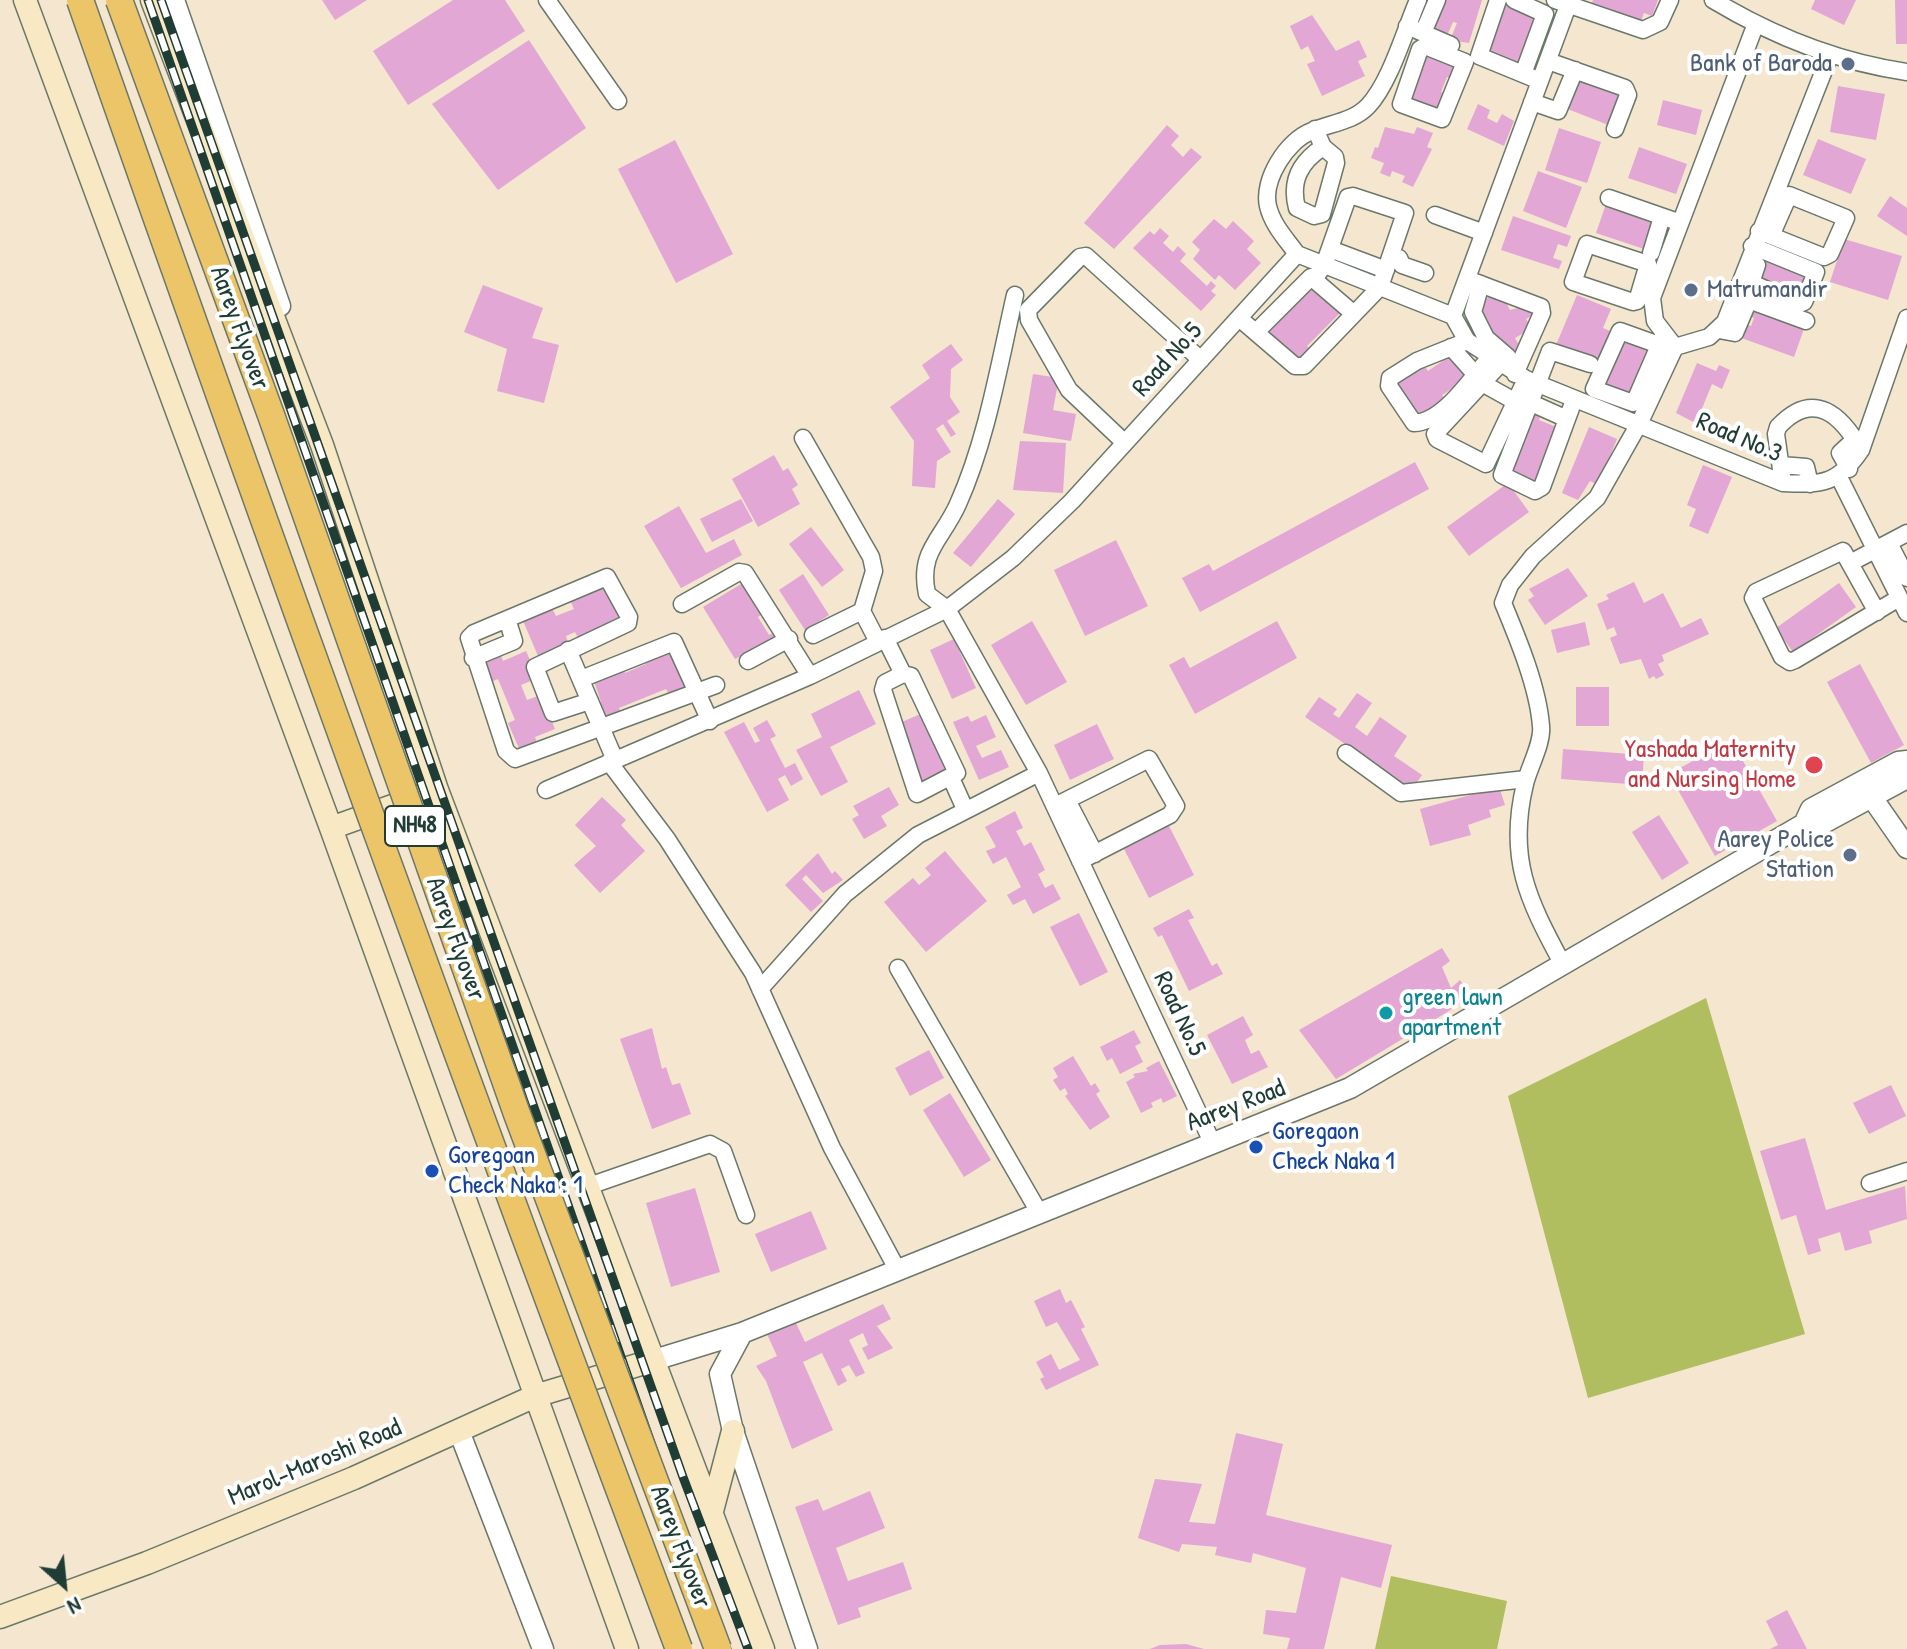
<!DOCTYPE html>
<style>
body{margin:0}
#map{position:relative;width:1907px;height:1649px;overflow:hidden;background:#f4e6cf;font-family:"Patrick Hand",sans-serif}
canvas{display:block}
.north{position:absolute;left:24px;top:1545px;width:80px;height:80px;-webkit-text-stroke:6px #fff;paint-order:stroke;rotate:153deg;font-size:22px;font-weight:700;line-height:32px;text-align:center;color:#1f3d34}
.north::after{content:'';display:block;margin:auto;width:28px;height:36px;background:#1f3d34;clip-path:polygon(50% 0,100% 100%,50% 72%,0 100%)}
</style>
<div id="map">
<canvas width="1907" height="1649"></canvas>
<div class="north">N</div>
</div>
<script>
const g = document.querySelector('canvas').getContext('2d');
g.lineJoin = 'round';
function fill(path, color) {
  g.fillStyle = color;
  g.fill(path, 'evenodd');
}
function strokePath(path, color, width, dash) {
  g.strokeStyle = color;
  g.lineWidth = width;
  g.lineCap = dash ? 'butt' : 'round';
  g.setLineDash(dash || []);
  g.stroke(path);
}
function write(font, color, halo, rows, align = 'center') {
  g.font = font + ' "Patrick Hand",sans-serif';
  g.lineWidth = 8;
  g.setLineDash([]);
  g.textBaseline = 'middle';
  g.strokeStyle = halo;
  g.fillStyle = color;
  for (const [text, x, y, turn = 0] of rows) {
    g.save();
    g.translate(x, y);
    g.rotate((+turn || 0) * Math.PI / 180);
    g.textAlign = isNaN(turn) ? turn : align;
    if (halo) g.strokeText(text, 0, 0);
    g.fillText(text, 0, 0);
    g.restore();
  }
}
const green = new Path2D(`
 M1706 998 1805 1334 1588 1398 1508 1096Z
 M1391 1576 1507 1601 1497 1649H1375Z`);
const building = new Path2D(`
 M322 0H367L335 20Z
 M453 0H505L525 31 408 105 373 51Z
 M1442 0H1482L1469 43 1450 40 1457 23 1453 22 1446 38 1430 31Z
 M1505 0 1540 15 1519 70 1482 55Z
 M1593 0H1658L1652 16 1644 13 1639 26 1590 8Z
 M1815 0H1856L1844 25 1811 9Z
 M1895 0H1907V44H1896Z
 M1312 15 1336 51 1359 40 1367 57 1358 61 1365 76 1322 96 1307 64 1315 61 1308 46 1301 50 1290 26Z
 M529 40 586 128 498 190 432 104Z
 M1427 49 1459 61 1452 79 1447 77 1441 92 1449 95 1441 115 1406 104Z
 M1578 74 1624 92 1611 126 1565 108Z
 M1838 86 1885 94 1876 140 1830 132Z
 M1663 100 1702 110 1696 135 1657 125Z
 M1478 104 1490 110 1487 118 1497 123 1502 114 1514 121 1504 146 1467 129Z
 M1167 125 1179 136 1171 145 1183 157 1191 148 1202 157 1114 249 1084 223Z
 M1385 127 1414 134 1417 127 1433 133 1427 147 1432 149 1413 187 1402 182 1405 176 1392 171 1390 177 1380 173 1384 163 1371 158 1375 147 1378 148Z
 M1559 128 1601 142 1587 183 1545 170Z
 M1818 139 1866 159 1851 194 1803 175Z
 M675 140 733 254 676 283 618 169Z
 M1639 147 1687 164 1676 194 1628 178Z
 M1538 171 1582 187 1566 228 1523 211Z
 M1890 196 1907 208V236L1877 216Z
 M1607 201 1658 219 1647 250 1596 233Z
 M1513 216 1571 236 1567 247 1558 244 1553 258 1562 261 1559 269 1501 250Z
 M1214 219 1226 229 1233 221 1254 241 1247 249 1261 263 1235 290 1219 275 1215 280 1193 259 1200 250 1192 242Z
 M1160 228 1169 236 1163 243 1173 252 1178 246 1186 254 1180 261 1207 286 1211 281 1216 286 1211 291 1216 295 1201 311 1133 248 1150 231 1154 235Z
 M1844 239 1902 256 1888 300 1830 282Z
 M1766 254 1814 274 1802 303 1754 282Z
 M1311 281 1342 311 1307 346 1310 349 1298 361 1264 329Z
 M483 285 543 308 532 338 559 345 544 403 497 391 507 349 464 332Z
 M1495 292 1502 294 1510 310 1531 305 1536 313 1526 319 1532 328 1515 338 1522 350 1510 357 1482 321 1486 320 1478 305Z
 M1577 295 1611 309 1603 328 1610 331 1597 363 1556 345Z
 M1752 303 1806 323 1794 357 1736 336 1742 323 1751 326 1754 318 1747 315Z
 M1621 333 1653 345 1631 400 1599 388Z
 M951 344 963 360 951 369 950 397 960 412 947 421 956 434 951 437 943 424 936 429 951 452 937 461 935 488 912 486 914 441 890 407 930 378 922 365Z
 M1450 356 1456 365 1460 363 1470 377 1442 395 1447 402 1418 421 1392 381 1422 362 1428 371Z
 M1697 363 1716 371 1719 365 1730 370 1722 389 1712 384 1701 411 1711 416 1705 428 1676 413Z
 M1033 374 1059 378 1053 410 1076 414 1071 441 1023 433Z
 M1531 410 1541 414 1539 420 1559 428 1536 486 1505 473Z
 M1589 427 1617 439 1598 485 1590 481 1578 500 1562 493Z
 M1020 441 1066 443 1063 493 1013 490Z
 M774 455 783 471 788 468 798 485 792 489 800 504 758 527 732 479Z
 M1415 462 1429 489 1200 612 1182 578 1209 564 1213 571Z
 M1703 465 1732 477 1708 534 1689 526 1696 509 1687 505Z
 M1508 483 1529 512 1469 556 1447 527Z
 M741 499 753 521 712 542 700 519Z
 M998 499 1015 514 971 567 953 553Z
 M679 506 706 553 734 539 742 555 681 588 644 526Z
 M811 527 844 570 822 587 789 544Z
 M1116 540 1148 606 1085 636 1054 570Z
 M1568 568 1588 596 1545 625 1528 600 1534 596 1529 589Z
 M803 574 829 615 805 630 779 590Z
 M605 580 623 619 578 638 575 632 566 636 568 643 538 656 521 616 550 604 556 616 574 609 568 596Z
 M746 581 765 612 758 617 769 635 773 633 777 638 735 659 703 607Z
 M1634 582 1644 603 1663 593 1681 628 1701 618 1709 634 1662 655 1664 661 1658 664 1664 675 1656 679 1654 676 1649 679 1641 659 1620 664 1610 638 1617 635 1614 627 1607 630 1597 604 1609 599 1606 595Z
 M1839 583 1856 607 1793 652 1776 628Z
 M1032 621 1067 682 1026 705 991 645Z
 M1277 621 1297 658 1195 714 1169 665 1184 657 1190 668Z
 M1585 622 1590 645 1557 653 1551 630Z
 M954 639 976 688 952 699 930 650Z
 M671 648 693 687 670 696 666 689 619 708 621 712 601 720 594 705 601 702 593 678 623 667 625 673 646 664 644 659Z
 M499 650 503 661 526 651 538 678 521 685 527 700 541 695 555 729 535 737 538 746 521 753 508 723 515 720 498 679 491 682 481 658Z
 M1860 664 1904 745 1871 763 1827 682Z
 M1576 687H1609V726H1576Z
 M859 690 876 724 830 747 848 782 821 796 796 750 822 737 811 714Z
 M1357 693 1372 703 1355 727 1367 736 1380 717 1407 736 1394 756 1422 775 1412 789 1305 717 1319 697 1337 709 1333 714 1339 718Z
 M923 713 952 772 918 788 897 724Z
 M986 715 996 737 976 746 982 758 1001 750 1009 767 979 780 953 722 968 716 971 722Z
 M767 720 776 736 770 739 785 768 795 763 803 779 791 786 785 775 778 779 789 800 767 812 724 732 744 722 755 743 760 741 753 728Z
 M1097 724 1114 759 1070 780 1054 745Z
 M1731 740 1777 821 1715 856 1669 774Z
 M1563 749 1644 755 1642 785 1561 779Z
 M889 787 899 805 881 816 887 826 864 839 852 819 859 815 853 806Z
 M1499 787 1505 805 1489 810 1491 817 1468 825 1471 835 1430 846 1420 809Z
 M602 797 626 820 621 825 645 851 600 893 574 865 596 846 575 825Z
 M1015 811 1023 828 1016 831 1024 846 1031 842 1045 870 1038 874 1045 888 1053 884 1061 899 1033 914 1025 899 1013 905 1007 895 1021 887 1006 857 993 864 986 851 996 847 985 827Z
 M1659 815 1689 863 1662 880 1632 832Z
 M1169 826 1194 875 1149 898 1124 849Z
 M945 851 987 901 926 952 884 902 913 878 919 885 931 875 925 868Z
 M818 853 832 874 835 871 843 880 823 893 806 875 802 879 823 901 811 912 785 885Z
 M1189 909 1194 918 1188 920 1212 966 1217 963 1223 974 1189 991 1162 935 1158 937 1153 928Z
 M1079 913 1108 972 1080 986 1050 927Z
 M1442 948 1450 961 1442 967 1451 988 1460 980 1472 997 1336 1079 1299 1030Z
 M1243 1016 1253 1035 1245 1040 1251 1054 1259 1050 1268 1067 1232 1084 1207 1035Z
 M652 1028 662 1069 666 1067 672 1085 680 1083 691 1114 652 1129 620 1039Z
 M1134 1030 1141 1043 1135 1046 1143 1062 1120 1074 1112 1058 1107 1061 1100 1047Z
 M929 1050 944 1078 910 1096 895 1068Z
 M1073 1056 1091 1086 1095 1083 1100 1091 1096 1094 1110 1117 1090 1130 1065 1096 1068 1094 1065 1088 1060 1091 1053 1080 1058 1077 1053 1068Z
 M1159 1061 1177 1096 1163 1103 1161 1098 1151 1103 1153 1107 1141 1113 1126 1082 1135 1077 1133 1074 1148 1071 1146 1068Z
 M1891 1085 1906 1116 1869 1134 1853 1103Z
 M950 1093 991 1160 964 1177 923 1110Z
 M1805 1138 1826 1210 1905 1186 1907 1219 1869 1231 1872 1243 1845 1251 1840 1232 1818 1239 1821 1251 1808 1255 1796 1215 1781 1220 1760 1151Z
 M695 1188 720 1272 671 1287 646 1203Z
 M811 1211 827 1249 771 1272 755 1234Z
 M1060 1289 1066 1303 1071 1300 1085 1327 1081 1329 1099 1365 1046 1390 1040 1379 1044 1377 1036 1362 1051 1354 1059 1370 1080 1360 1057 1322 1046 1327 1034 1301Z
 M883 1304 891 1319 877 1326 893 1348 868 1360 862 1348 868 1345 863 1333 849 1340 865 1373 856 1377 849 1365 841 1369 847 1381 838 1386 822 1353 803 1362 833 1430 792 1449 766 1381 756 1366 777 1356 767 1334 795 1321 805 1342Z
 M1236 1433 1283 1444 1266 1515 1392 1545 1381 1588 1341 1577 1324 1649H1287L1290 1638 1263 1634 1266 1610 1296 1613 1306 1568 1253 1553 1251 1563 1215 1555 1217 1547 1182 1544 1179 1552 1138 1538 1155 1479 1202 1484 1189 1522 1215 1524Z
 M870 1491 885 1528 836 1548 848 1581 903 1562 912 1589 858 1608 861 1617 838 1625 795 1507 818 1499 823 1511Z
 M1787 1610 1807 1649H1770L1778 1645 1766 1621Z
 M1186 1644 1204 1649H1150L1160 1645Z`);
const minor = new Path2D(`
 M547 0 618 101
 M1498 0 1479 56 1540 81
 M1514 0 1545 14 1523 74
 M1555 0 1643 30 1660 22 1670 0
 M1713 0C1773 36 1838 62 1907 72
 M1407 26 1451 45
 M1423 33 1437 0
 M1425 46 1465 62 1442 119 1401 104 1420 49Z
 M1548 61 1625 88 1628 95 1615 129
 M1532 102 1558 111 1575 70
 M1315 129 1323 147 1335 157 1336 163 1322 214 1314 216 1297 208C1290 181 1300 162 1323 147
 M1609 198 1678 222
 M1435 215 1484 233
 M1759 231 1824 257 1830 254 1846 218 1789 195 1771 236
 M1587 244 1648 264 1637 301 1633 302 1573 282Z
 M1752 246 1816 272 1804 302 1799 304 1754 284 1752 280 1757 265
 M1330 249 1386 270
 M1651 253 1662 217
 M1297 254 1453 316 1467 341 1526 379 1783 483C1822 485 1838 484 1861 450L1907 318
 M1297 254C1286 239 1272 224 1268 206 1262 180 1287 140 1312 131 1330 123 1353 122 1368 106 1390 83 1405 30 1418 0
 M1399 258 1402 265 1425 273
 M1467 279 1541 307 1542 313 1515 374
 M1481 284 1473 312 1486 338 1508 357
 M1015 295C999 365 987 439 958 504 942 540 918 551 927 594L947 609 1039 773 1212 1142
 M1735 295 1806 321
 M1453 316 1570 0
 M1239 318 1295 366H1304L1380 287 1405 213 1353 196 1348 197 1324 265 1315 278
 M1719 330 1735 333 1749 300
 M1256 332 1311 277 1354 314
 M1467 341 1417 361 1390 378 1389 386 1414 423C1444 422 1472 377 1490 357
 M1659 345 1620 331 1594 389 1633 403 1635 401 1664 334
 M1451 347 1475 374
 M1675 347 1655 321 1652 298 1755 26
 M1675 347 1709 337 1725 322 1830 55
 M1500 364 1435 434 1437 439 1486 464 1526 379
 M1482 383 1516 402
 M1574 400 1542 487 1535 491 1502 475 1550 351 1590 364
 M1529 402 1567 419
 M803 438 871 557 874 571 862 611 813 635
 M1125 443 1069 390 1029 320 1028 310 1080 257 1086 256 1201 360
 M1781 465 1806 467 1810 484
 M1849 469 1840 453 1855 439
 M1839 477 1907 613
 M1783 483 1776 434 1778 427C1814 388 1842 416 1861 450
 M1889 543 1907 578
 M1852 562 1907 533
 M682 604 739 572 745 573 810 676
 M862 611 878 642
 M1877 612 1843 551 1756 592 1753 598 1782 657 1790 662 1795 660 1899 598
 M885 638 903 674
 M568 650 615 760
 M473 658 514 641 507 619
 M748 661 789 639
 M903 674 911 676 957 773 917 794 883 690 885 683Z
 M581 679 674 642 710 721
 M590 701 553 713 535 667 628 623 629 617 607 577 474 633 469 638 506 751 515 759 716 685
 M1346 753 1401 793 1526 779
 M609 762 667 839 753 973 832 1148 897 1269
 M951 778 965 809
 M546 790 810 676 947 609 1013 558 1072 501 1297 254
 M1067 800 1095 854
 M1055 806 1149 759 1176 806 1170 815 1080 861
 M1562 963C1528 900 1507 858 1525 784 1529 767 1543 743 1541 726 1538 687 1518 639 1503 603L1510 585 1533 556 1597 498 1640 422 1675 347
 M898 968 1040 1214
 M760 989 845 894 918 835 1039 773
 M1870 1183 1907 1171
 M586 1187 710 1144 723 1151 746 1215`);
const tertiary = new Path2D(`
 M174 0 280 306
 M1866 789 1907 848
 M1804 824 1811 809 1898 762 1907 761
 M742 1333 720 1374 733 1431 807 1649
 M651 1361 742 1333 1350 1088 1804 824 1820 825 1907 778
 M459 1431 543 1649`);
const secondary = new Path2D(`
 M25 0 331 828 627 1649
 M152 0 322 445 437 790 763 1649
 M331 828 437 790
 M712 1511 733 1431
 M0 1617 147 1563 354 1478 535 1396 651 1361`);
const rail = new Path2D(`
 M148 0 665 1483 727 1649
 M161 0 683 1477 748 1649`);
const trunkBridge = new Path2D(`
 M80 0C273 552 473 1102 679 1649
 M119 0 271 415 517 1114 718 1649`);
const markers = [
 [1848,64,8,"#5c6f8a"],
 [1691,290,8,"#5c6f8a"],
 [1814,765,10,"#e0444e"],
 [1850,855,8,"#5c6f8a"],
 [1386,1013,8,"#0f9aa8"],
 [1256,1147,8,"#1a4fb4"],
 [432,1171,8,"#1a4fb4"]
];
const shields = [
 [415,826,60]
];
const shieldNames = [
 ["NH48",415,826]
];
const serviceNames = [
 ["Bank of Baroda",1832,64],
 ["Matrumandir",1707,290,"left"],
 ["Aarey Police",1834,840],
 ["Station",1834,870]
];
const streetNames = [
 ["Aarey Flyover",239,328,70],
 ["Road No.5",1168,360,-48],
 ["Road No.3",1739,438,23],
 ["Aarey Flyover",455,939,70],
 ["Road No.5",1179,1014,65],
 ["Aarey Road",1236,1106,-21],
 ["Marol-Maroshi Road",315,1463,-23],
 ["Aarey Flyover",680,1547,69]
];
const healthNames = [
 ["Yashada Maternity",1796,750],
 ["and Nursing Home",1796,780]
];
const cultureNames = [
 ["green lawn",1402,998],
 ["apartment",1402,1028]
];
const transitNames = [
 ["Goregaon",1272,1132],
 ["Check Naka 1",1272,1162],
 ["Goregoan",448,1156],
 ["Check Naka : 1",448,1186]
];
fill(green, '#b0be60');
fill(building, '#e2a7d4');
strokePath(minor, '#6a786a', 19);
strokePath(tertiary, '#6a786a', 23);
strokePath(secondary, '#6a786a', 25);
strokePath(minor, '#fff', 16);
strokePath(tertiary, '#fff', 20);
strokePath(secondary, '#f8e8c3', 22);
strokePath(rail, '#1f3d34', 9);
strokePath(rail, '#fff', 6, [18]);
strokePath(trunkBridge, '#6a786a', 29, []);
strokePath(trunkBridge, '#edc569', 26);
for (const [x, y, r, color] of markers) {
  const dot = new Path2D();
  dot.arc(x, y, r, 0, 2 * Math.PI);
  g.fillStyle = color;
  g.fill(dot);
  strokePath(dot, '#fff', 3);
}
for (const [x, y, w] of shields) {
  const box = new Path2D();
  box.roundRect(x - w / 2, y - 20, w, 40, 6);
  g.fillStyle = '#fff';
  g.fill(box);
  strokePath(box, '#1f3d34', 2);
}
write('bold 24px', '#1f3d34', null, shieldNames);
write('26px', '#4e5e75', '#fff', serviceNames, 'right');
write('26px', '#1f3d34', '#fff', streetNames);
write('26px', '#be3a42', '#fff', healthNames, 'right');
write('26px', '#0d838f', '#fff', cultureNames, 'left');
write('26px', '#164399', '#fff', transitNames, 'left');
</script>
